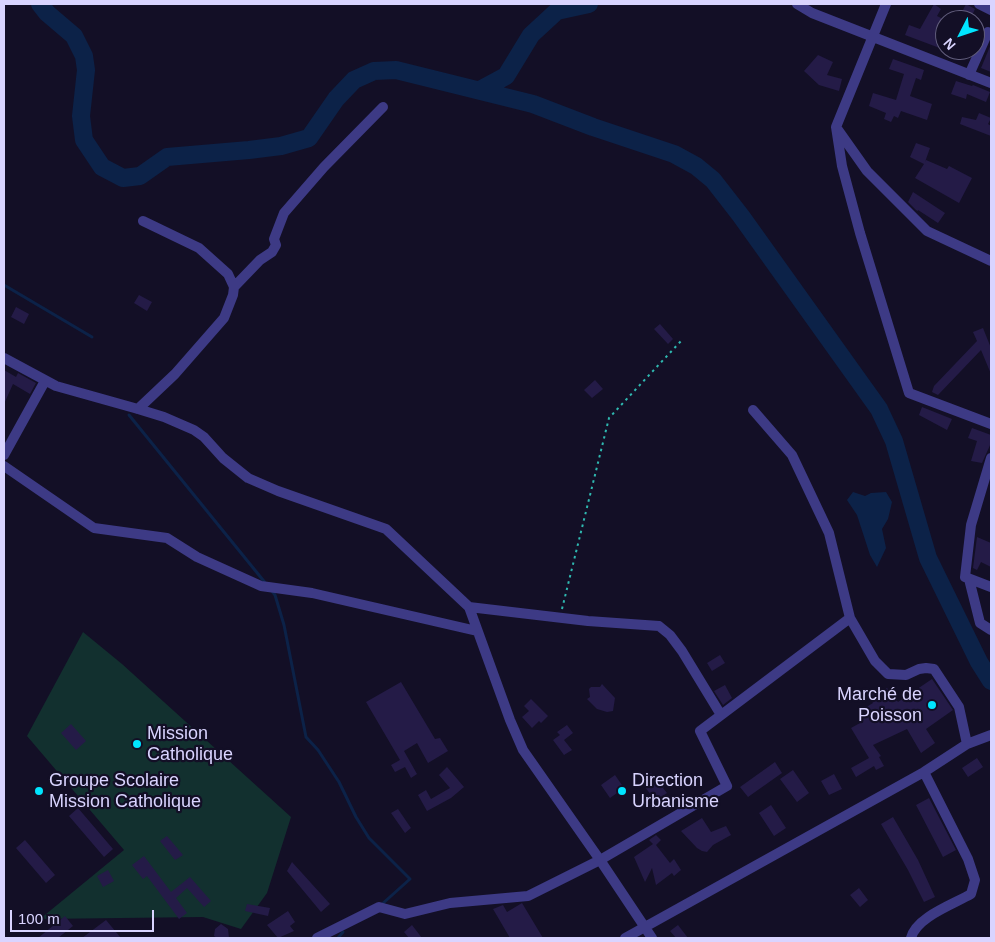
<!DOCTYPE html>
<meta charset="utf-8">
<style>
body{margin:0}
#map{position:relative;width:995px;height:942px;overflow:hidden;background:#130f26;font-family:Arial,sans-serif}
canvas{display:block}
.frame{position:absolute;inset:0;border:5px solid #d9d4ff;pointer-events:none}
.north{position:absolute;left:935px;top:10px;width:50px;height:50px;box-sizing:border-box;background:#130f26;border:1px solid #625e7d;border-radius:50%;rotate:229deg;font-size:14px;font-weight:700;line-height:20px;text-align:center;color:#d9d4ff}
.north::after{content:'';display:block;margin:auto;width:18px;height:22px;background:#00e5ff;clip-path:polygon(50% 0,100% 100%,50% 72%,0 100%)}
.scale{position:absolute;left:10px;top:910px;width:144px;height:22px;box-sizing:border-box;border:2px solid #d9d4ff;border-top:0;padding-left:6px;font-size:15px;line-height:18px;white-space:nowrap;color:#d9d4ff;-webkit-text-stroke:4px #130f26;paint-order:stroke}
</style>
<div id="map">
<canvas width="995" height="942"></canvas>
<div class="frame"></div>
<div class="north">N</div>
<div class="scale">100 m</div>
</div>
<script>
const g = document.querySelector('canvas').getContext('2d');
g.lineJoin = 'round';
function fill(path, color) {
  g.fillStyle = color;
  g.fill(path, 'evenodd');
}
function strokePath(path, color, width, dash) {
  g.strokeStyle = color;
  g.lineWidth = width;
  g.lineCap = dash ? 'butt' : 'round';
  g.setLineDash(dash || []);
  g.stroke(path);
}
function write(font, color, halo, rows, align = 'center') {
  g.font = font + ' Arial,sans-serif';
  g.lineWidth = 4.5;
  g.setLineDash([]);
  g.textBaseline = 'middle';
  g.strokeStyle = halo;
  g.fillStyle = color;
  for (const [text, x, y, turn = 0] of rows) {
    g.save();
    g.translate(x, y);
    g.rotate((+turn || 0) * Math.PI / 180);
    g.textAlign = isNaN(turn) ? turn : align;
    if (halo) g.strokeText(text, 0, 0);
    g.fillText(text, 0, 0);
    g.restore();
  }
}
const green = new Path2D(`
 M83 632 122 664 291 817 267 893 241 929 203 917 40 919 124 850 27 736Z`);
const water = new Path2D(`
 M853 492 865 496 871 493 886 492 892 502 888 519 882 529 886 548 877 567 870 555 857 515 847 500Z`);
const stream = new Path2D(`
 M4 285 92 337
 M129 415 267 585
 M271 590 275 595 284 625 306 737 318 750 339 782 356 817 369 838 410 879 381 905
 M338 938 343 932`);
const river = new Path2D(`
 M40 4 47 13 74 36 84 56 86 70 81 116 84 140 102 167 123 178 140 176 167 157 249 150 281 146 309 138 336 99 354 80 374 71 396 70 533 104 593 127 674 154 696 166 713 180 741 216 879 409 894 441 928 558 979 662 991 681
 M480 90 506 76 531 35 557 11 589 4`);
const building = new Path2D(`
 M934 4 941 9 937 16 945 20V50L905 35 909 25 920 29Z
 M966 4 975 9 970 20H958Z
 M991 44V72L981 68Z
 M818 55 833 62 827 75 842 79 839 91 819 85 804 71Z
 M893 59 924 70 921 80 916 78 910 96 932 104 927 120 901 111 898 118 894 116 891 122 884 119 886 113 869 106 873 93 896 100 904 74 889 69Z
 M956 81 972 86 973 85 990 92 986 102 967 94 966 99 951 94Z
 M979 113 991 118 988 124 991 126V136L960 124 962 117 976 120Z
 M916 143 930 148 925 162 926 160 947 169 949 166 972 178 959 203 915 178 924 164 910 157Z
 M913 192 945 213 938 223 918 210V211L916 210 908 202Z
 M139 295 152 302 147 311 134 303Z
 M16 307 29 314 24 324 11 317Z
 M660 324 673 339 668 344 654 329Z
 M983 328 991 348V374L981 350 938 395 932 392 934 386 977 341 973 332Z
 M4 370 16 377 18 373 36 383 30 394 13 384 4 404Z
 M595 380 603 389 592 398 584 390Z
 M922 407 952 419 947 430 919 415Z
 M972 428 991 435V443L982 463 971 461 977 441 968 438Z
 M977 537 991 543V567L981 562 977 570 973 568Z
 M720 655 725 663 712 671 707 663Z
 M932 679 953 710 926 729 935 743 921 753 907 729 873 745 881 756 879 757 884 766 876 770 874 766 856 777 851 768 869 758 851 728 860 723 858 719 866 714 863 709 873 703 866 693 873 688 878 694 887 688 898 702Z
 M401 682 435 739 440 738 448 751 428 763 417 743 404 751 417 774 411 778 405 767 395 772 391 765 400 760 366 702Z
 M602 684 615 698 613 711 607 712 597 709 587 699 590 697 589 689 591 687H600Z
 M725 685 732 698 723 705 714 691Z
 M531 699 548 716 541 723 539 721 532 728 522 717 529 711 524 706Z
 M71 724 86 741 76 750 61 733Z
 M567 725 573 733 564 740 572 750 564 755 553 740 560 735 557 732Z
 M977 758 983 767 968 777 962 768Z
 M775 762 782 773 748 797 740 787Z
 M447 767 464 787 451 798 427 811 418 795 426 790 431 799 450 788 439 775Z
 M793 770 809 793 797 802 780 779Z
 M651 773 657 780 661 777 666 785 663 788 667 793 656 801 640 781Z
 M834 774 842 789 829 795 821 781Z
 M615 775 624 788 610 798 601 785Z
 M929 798 956 850 943 857 916 805Z
 M771 805 786 828 774 836 759 813Z
 M78 808 113 849 104 857 69 816Z
 M398 809 411 828 405 833 391 813Z
 M893 817 918 860 935 897 924 902 908 870 881 824Z
 M702 818 711 832 726 826 731 835 713 845 707 852 702 851 697 848 681 831Z
 M656 835 661 840 656 845 670 863 674 859 681 870 674 876 672 873 656 885 652 868 645 882 634 857 653 844 649 840Z
 M167 836 183 855 175 860 160 841Z
 M25 840 55 875 46 883 16 848Z
 M144 856 171 892 190 877 211 901 204 907 187 888 176 898 187 913 179 919 147 876 143 879 132 865Z
 M292 862 330 904 321 912 287 871Z
 M108 870 114 881 103 887 97 876Z
 M859 888 868 900 860 907 850 895Z
 M522 903 543 938H510L493 909 503 905 507 912Z
 M247 904 270 908 268 916 245 911Z
 M288 911 295 922 290 926 294 931 278 938 267 925Z
 M65 916 73 926 58 938H38Z
 M106 920 121 938H82Z
 M221 924 228 929 229 938H217L214 936 215 929Z
 M412 925 422 938H409L404 932Z
 M678 925 688 938H676L670 931Z`);
const path = new Path2D(`
 M562 609 609 418 681 341`);
const minor = new Path2D(`
 M797 4 812 13 991 83
 M886 4 836 127 842 166 860 233 909 393 991 424
 M979 4 991 10
 M969 75 988 32
 M838 130 867 171 927 231 991 261
 M234 287 260 260 272 252 276 245 274 239 284 213 324 167 383 107
 M4 358 56 386 138 409 164 417 194 430 204 437 223 458 248 478 278 491 386 529 469 607 510 720 523 750 600 860 652 938
 M138 409 175 374 224 318 233 295 234 287 228 274 199 248 143 221
 M753 410 792 455 829 533 850 618 875 661 888 674 906 675 919 669 926 668 934 669 959 707 967 744
 M4 455 45 381
 M991 458 971 525 965 577 991 587
 M4 466 94 528 167 538 197 557 261 586 312 593 477 631
 M969 579 980 623 991 630
 M469 607 588 621 659 626 670 635 682 651 721 715
 M317 938 379 907 405 914 450 903 528 896 600 860 727 786 700 731 850 618
 M625 938 924 772 967 744 991 735
 M911 938C916 917 954 904 971 894L975 880 968 859 924 772`);
const markers = [
 [932,705,5,"#00e5ff"],
 [137,744,5,"#00e5ff"],
 [39,791,5,"#00e5ff"],
 [622,791,5,"#00e5ff"]
];
const poiNames = [
 ["Marché de",922,695,"right"],
 ["Poisson",922,716,"right"],
 ["Mission",147,734],
 ["Catholique",147,755],
 ["Groupe Scolaire",49,781],
 ["Mission Catholique",49,802],
 ["Direction",632,781],
 ["Urbanisme",632,802]
];
fill(green, '#12302f');
fill(water, '#0c2248');
strokePath(stream, '#0c2248', 3);
strokePath(river, '#0c2248', 18);
fill(building, '#241b47');
strokePath(path, '#2fb8b0', 2, [2.5, 4]);
strokePath(minor, '#3d3a85', 10);
for (const [x, y, r, color] of markers) {
  const dot = new Path2D();
  dot.arc(x, y, r, 0, 2 * Math.PI);
  g.fillStyle = color;
  g.fill(dot);
  strokePath(dot, '#130f26', 2);
}
write('18px', '#d9d4ff', '#130f26', poiNames, 'left');
</script>
